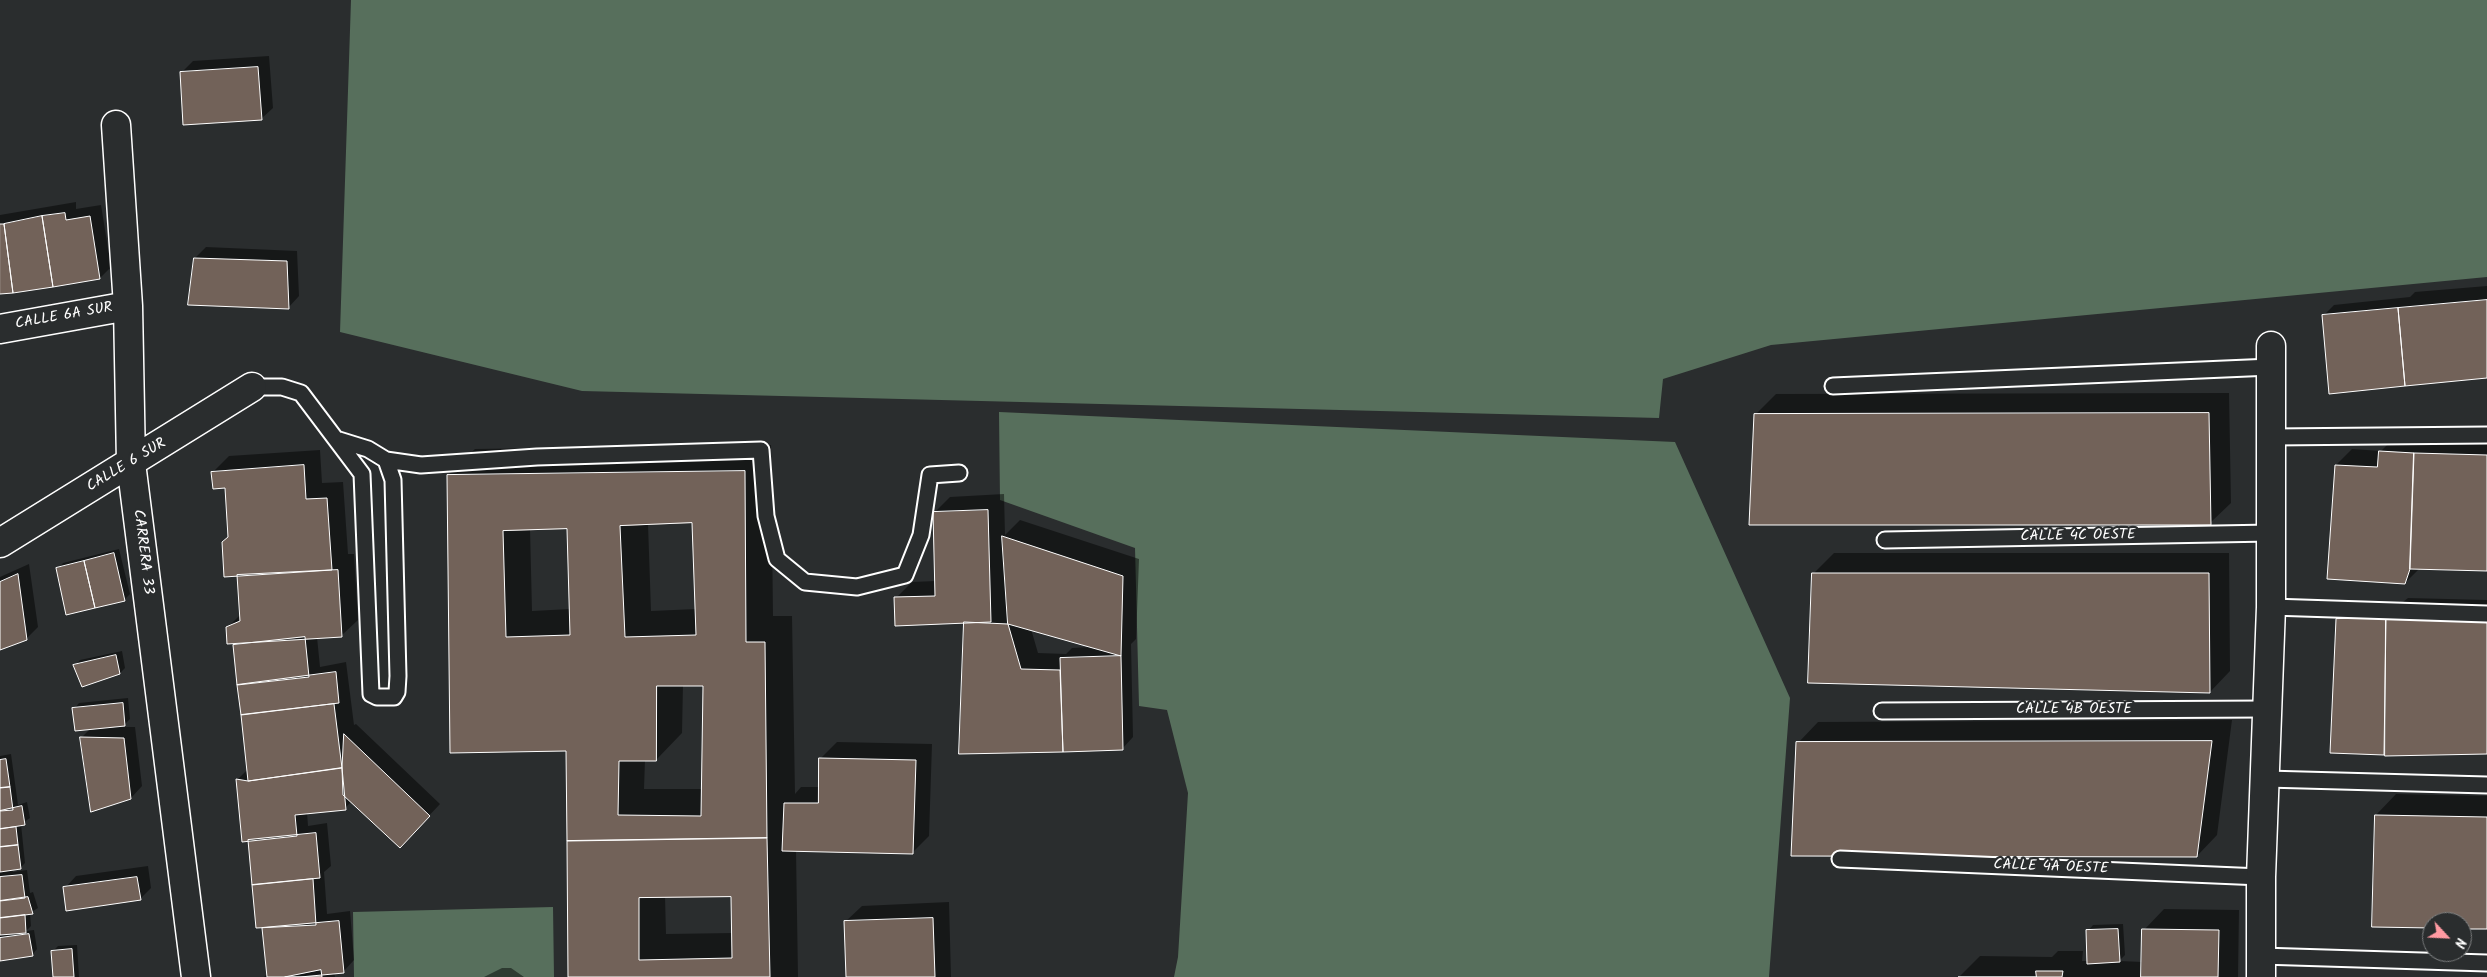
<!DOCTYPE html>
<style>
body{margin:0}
#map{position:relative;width:2487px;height:977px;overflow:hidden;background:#2a2d2e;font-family:Kalam,sans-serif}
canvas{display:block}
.north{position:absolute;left:2422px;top:912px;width:50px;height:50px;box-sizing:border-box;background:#2a2d2e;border:1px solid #7f8182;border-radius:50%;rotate:115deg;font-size:14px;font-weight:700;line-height:20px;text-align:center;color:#fff}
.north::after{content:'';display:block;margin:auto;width:18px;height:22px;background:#ff9aa2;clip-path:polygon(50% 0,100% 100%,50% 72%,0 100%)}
</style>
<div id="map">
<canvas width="2487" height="977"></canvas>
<div class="north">N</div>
</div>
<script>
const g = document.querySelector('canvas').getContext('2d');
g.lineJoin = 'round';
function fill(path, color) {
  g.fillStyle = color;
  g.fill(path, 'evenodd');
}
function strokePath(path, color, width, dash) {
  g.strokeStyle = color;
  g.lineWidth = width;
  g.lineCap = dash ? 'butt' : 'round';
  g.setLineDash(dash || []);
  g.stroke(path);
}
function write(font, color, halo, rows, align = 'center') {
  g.font = font + ' Kalam,sans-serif';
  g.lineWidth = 4.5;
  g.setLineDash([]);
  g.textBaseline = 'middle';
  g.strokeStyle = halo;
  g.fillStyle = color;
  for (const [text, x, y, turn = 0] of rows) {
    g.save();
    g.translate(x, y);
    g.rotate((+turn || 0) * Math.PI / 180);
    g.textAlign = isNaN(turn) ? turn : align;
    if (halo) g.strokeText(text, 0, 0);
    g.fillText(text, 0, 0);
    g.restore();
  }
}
const green = new Path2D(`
 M351 0H2487V277L1771 345 1663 379 1659 418 582 391 340 332Z
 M999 412 1675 442 1790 698 1769 977H1174L1178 957 1188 793 1167 710 1139 706 1135 548 1000 500Z
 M553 907 554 977H354L353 912Z`);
const shadow = new Path2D(`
 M269 56 273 108 261 119 182 72 193 61Z
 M76 202V209L101 205 111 267 100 278 0 293V215Z
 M206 247 297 251 299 296 288 308 195 258Z
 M2487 286V376L2323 316 2334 305 2410 297 2415 292Z
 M2229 393 2231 503 2210 523 1755 415 1776 394Z
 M2487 435V570L2420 568 2405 583 2336 465 2352 449 2381 451 2396 436Z
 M771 445 773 616H792L795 794 801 787H820L821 758 837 742 932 744 929 836 913 852 796 850 798 977H569L567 749 451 751 448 475 475 449ZM693 522 696 609 651 611 648 524ZM568 527 570 609 532 611 530 528ZM683 684 704 685 703 789H644L645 760H656L682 733ZM732 895 733 933 666 934 665 896Z
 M320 450 322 483 343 482 348 554H354L358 620 341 636 317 637 320 667 346 662 354 725 356 724 440 804 411 835 352 801 345 808 307 812 308 826 327 823 331 866 324 872 327 914 350 911 354 960 343 972H334L335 977H264L268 973 263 927H257L250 840 237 780 248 769 234 645 237 642 227 628 241 614 238 574 229 536 226 487 213 472 229 456Z
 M1004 494 1005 535 1020 520 1139 559 1136 639 1131 644 1133 737 1122 749 961 753 965 621 896 598 912 582 936 581 934 513 950 497ZM1031 629 1091 647 1072 648 1066 654 1038 653Z
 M119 549 130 594 124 600 58 569 63 563Z
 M1834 553H2229L2230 671 2210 692 1814 573Z
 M29 564 38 627 26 639 0 648V577Z
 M2408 598 2487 600V753L2386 751 2383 754 2337 619 2354 603 2403 602Z
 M122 651 125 668 120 673 75 666 80 660Z
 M128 698 130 719 122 727H135L142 786 131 798 82 737 91 728 74 709 79 703Z
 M2232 720 2217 835 2197 856 1798 743 1818 722Z
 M11 754 18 805 27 802 30 818 21 824 25 863 20 868 12 869 13 872 27 870 30 893 33 892 38 908 30 913 31 926 26 931 34 930 37 949 32 955 0 960V756Z
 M2396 794 2487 796V928H2462V922H2432V927L2376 815Z
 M148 866 151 888 140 899 65 888 76 876Z
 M949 902 951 977H847L845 922 862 906Z
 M2164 909 2239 910 2238 977H1959L1980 956 2052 957 2058 951H2083L2082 961H2089L2088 931 2093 925 2123 924 2125 955 2119 961 2143 962 2144 930Z
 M77 945 79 977H54L52 952 58 946Z
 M502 968H511L524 977H484Z`);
const building = new Path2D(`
 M258 67 262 120 183 125 180 72Z
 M65 213 66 220 90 216 100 279 53 287 42 216Z
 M42 216 53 287 13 293 4 224Z
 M0 224H4L13 293 0 294Z
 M194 258 287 261 289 309 188 305Z
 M2487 300V378L2405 386 2398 308Z
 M2398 308 2405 386 2329 394 2322 315Z
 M2209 413 2211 525H1749L1754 414Z
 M2379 451 2414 453 2410 569 2405 584 2327 579 2335 465 2377 467Z
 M2414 453 2487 455V571L2410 569Z
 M304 465 306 499 327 498 332 570 224 577 222 542 228 537 225 488 213 489 211 472Z
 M745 471 746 642H765L767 838 567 841 566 751 450 753 447 475ZM692 523 696 635 625 637 620 526ZM567 529 570 635 506 637 503 531ZM657 686H703L701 816 618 815 619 761H656Z
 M988 510 991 622 895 626 894 597 935 596 933 512Z
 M1002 536 1123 576 1121 656 1008 624Z
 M114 553 125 601 95 608 84 561Z
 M84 561 95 608 66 615 56 568Z
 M338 570 342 637 227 644 226 627 240 621 237 575Z
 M1812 573H2209L2210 693 1808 683Z
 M18 574 27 640 0 650V582Z
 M2386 618 2384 755 2330 753 2336 619Z
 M2386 618 2487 621V754L2385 756Z
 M964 622 1008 624 1021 669 1060 670 1063 752 959 754Z
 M305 637 309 677 237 685 233 645Z
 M116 655 120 674 82 687 73 665Z
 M1121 656 1123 750 1063 752 1060 658Z
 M336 672 339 703 241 715 237 685Z
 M123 703 125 726 75 731 72 708Z
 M334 704 342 768 248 781 241 715Z
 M344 734 430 816 400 848 343 795 342 768Z
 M80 737 124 738 131 799 91 812Z
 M2212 741 2197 857 1791 856 1796 742Z
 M819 758 916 760 913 854 782 851 784 803H818Z
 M6 759 10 787 0 788V760Z
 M342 768 346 810 295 815 297 836 242 842 236 779 248 781Z
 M10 787 13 810 0 811V788Z
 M22 806 25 825 0 829V811Z
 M2375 815 2487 817V929H2462V922H2432V928L2372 927Z
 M16 827 18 845 0 847V829Z
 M316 833 320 878 252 885 248 840Z
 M767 838 770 977H568L567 841ZM731 897 732 958 639 960V898Z
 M18 845 21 869 0 872V847Z
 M22 875 25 898 0 901V877Z
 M137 877 141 900 66 911 63 887Z
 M313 879 316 925 256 928 252 885Z
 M28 897 33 914 0 918V901Z
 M25 915 26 933 0 935V918Z
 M933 918 935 977H846L844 921Z
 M339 921 344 973 300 977H267L262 928Z
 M2118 929 2120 962 2087 964 2086 930Z
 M2142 929 2219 930 2218 977H2141Z
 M29 934 33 956 0 961V938Z
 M72 949 74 977H53L51 951Z
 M321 970 322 977H285Z
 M2036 971H2063L2062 977H1958H2036Z`);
const service = new Path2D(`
 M1833 386 2271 367
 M252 387H282L301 393 362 474 371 694 377 697H394L397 692 398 676 393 480 386 460 368 449 339 440
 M2272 437 2487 435
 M386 460 421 465 537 457 761 450 766 516 777 559 805 582 857 587 905 575 921 535 930 475 959 473
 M1885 540 2271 533
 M2271 607 2487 614
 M1882 711 2266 709
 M2266 779 2487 785
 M1840 859 2261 877
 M2261 956 2487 963`);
const minor = new Path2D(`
 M116 125 128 306 131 463 196 977
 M0 329 128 306
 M0 543 252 387
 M2261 977V877L2271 607V346`);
const streetNames = [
 ["CALLE 6A SUR",64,317,-10],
 ["CALLE 6 SUR",127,466,-31],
 ["CALLE 4C OESTE",2078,537,-1],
 ["CARRERA 33",142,552,83],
 ["CALLE 4B OESTE",2074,710],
 ["CALLE 4A OESTE",2051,868,2]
];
fill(green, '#576f5c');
fill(shadow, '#0007');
fill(building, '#726259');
strokePath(building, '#fff', 1);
strokePath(service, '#fff', 19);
strokePath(minor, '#fff', 31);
strokePath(service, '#2a2d2e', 15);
strokePath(minor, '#2a2d2e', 28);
write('15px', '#fff', '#2a2d2e', streetNames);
</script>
